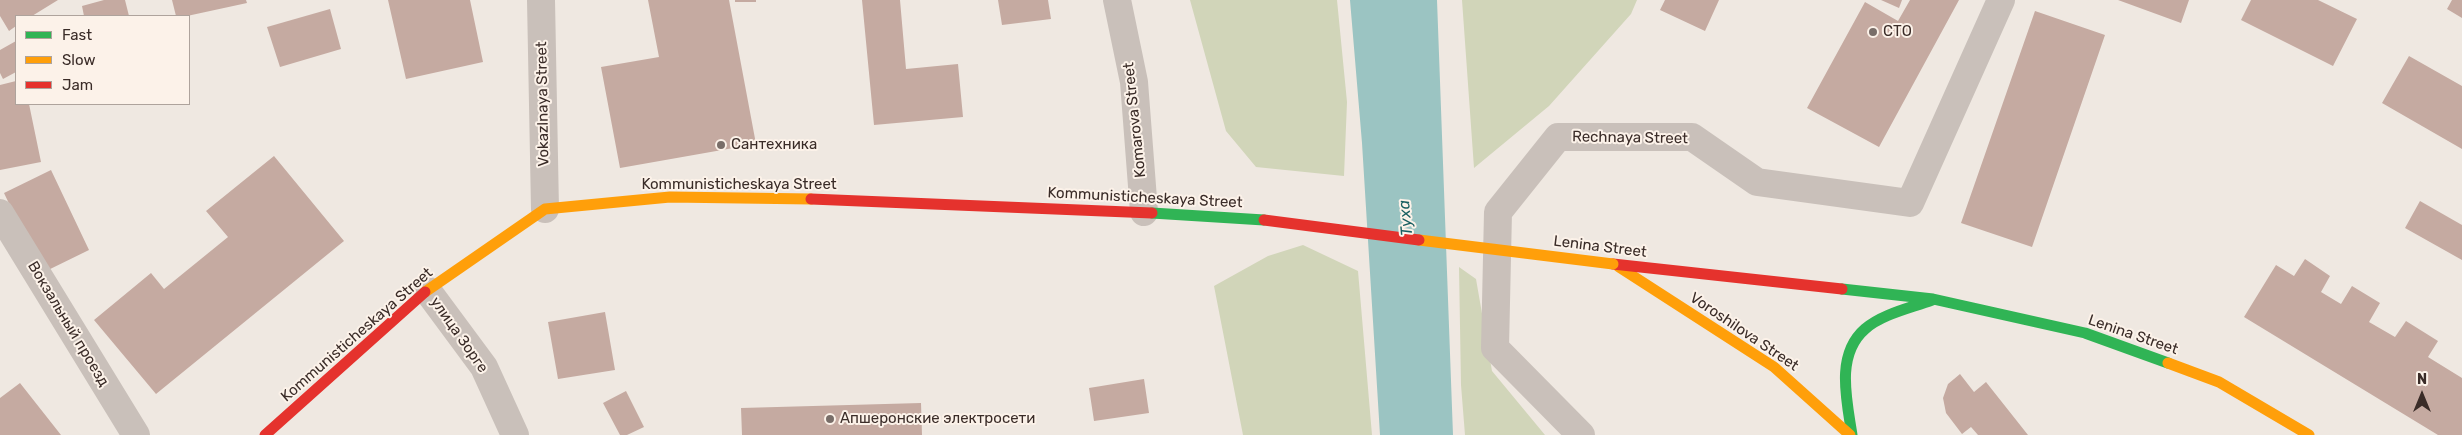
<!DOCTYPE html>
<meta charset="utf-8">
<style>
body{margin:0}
#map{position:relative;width:2462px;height:435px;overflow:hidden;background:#efe8e1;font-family:Rubik,sans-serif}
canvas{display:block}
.legend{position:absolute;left:15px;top:15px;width:175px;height:90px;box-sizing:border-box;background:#fcf2e9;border:1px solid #aea39c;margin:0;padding:6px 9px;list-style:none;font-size:15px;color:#3a2c28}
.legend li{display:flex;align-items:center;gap:10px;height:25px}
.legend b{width:25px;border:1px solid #aea39c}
.north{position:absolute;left:2397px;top:370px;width:50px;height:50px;-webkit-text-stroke:4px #fcf2e9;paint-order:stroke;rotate:0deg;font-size:14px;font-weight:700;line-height:20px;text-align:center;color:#3a2c28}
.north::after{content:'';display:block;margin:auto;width:18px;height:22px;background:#3a2c28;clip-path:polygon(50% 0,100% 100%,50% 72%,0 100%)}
</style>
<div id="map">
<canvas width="2462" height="435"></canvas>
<ul class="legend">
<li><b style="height:6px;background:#30b455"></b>Fast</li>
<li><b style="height:6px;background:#ff9f0a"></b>Slow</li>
<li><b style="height:6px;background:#e5322d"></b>Jam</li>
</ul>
<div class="north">N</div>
</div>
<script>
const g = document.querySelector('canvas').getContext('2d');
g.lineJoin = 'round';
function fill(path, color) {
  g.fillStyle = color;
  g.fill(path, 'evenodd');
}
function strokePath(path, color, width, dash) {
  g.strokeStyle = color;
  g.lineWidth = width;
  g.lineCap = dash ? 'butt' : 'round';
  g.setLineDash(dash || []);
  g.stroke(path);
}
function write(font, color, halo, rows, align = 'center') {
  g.font = font + ' Rubik,sans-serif';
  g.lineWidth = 4;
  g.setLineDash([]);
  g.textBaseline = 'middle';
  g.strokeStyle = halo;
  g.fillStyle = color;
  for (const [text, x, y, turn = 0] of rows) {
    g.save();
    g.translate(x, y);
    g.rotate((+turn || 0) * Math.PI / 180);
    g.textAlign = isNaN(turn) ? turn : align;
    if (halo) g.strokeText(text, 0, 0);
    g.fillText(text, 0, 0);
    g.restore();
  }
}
const green = new Path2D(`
 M1190 0H1337L1347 102 1344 176 1256 167 1226 131Z
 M1462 0H1637L1631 14 1549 106 1474 168Z
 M1303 245 1358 271 1372 435H1243L1214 286 1268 256Z
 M1459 267 1476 279 1492 371 1545 435H1465L1461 385Z`);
const water = new Path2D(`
 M1350 0H1437L1453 435H1380L1362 143Z`);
const building = new Path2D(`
 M0 0H58L32 16H16V26L9 31 0 16Z
 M104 0H125L129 16H84L82 6Z
 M172 0H246L247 3 187 16H176Z
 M388 0H470L483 62 406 79Z
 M648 0H729L756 144 620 168 601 67 659 57Z
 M735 0H756V2H735Z
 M862 0H900L906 69 958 64 963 117 874 125Z
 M998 0H1048L1051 19 1002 25Z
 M1665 0H1719L1705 31 1660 10Z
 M1881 0H1902L1899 8Z
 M1910 0H1959L1879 147 1807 108 1865 2 1898 21Z
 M2118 0H2189L2181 23Z
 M2251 0H2318L2357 19 2333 66 2241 20Z
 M2452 0H2462V18L2447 9Z
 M330 9 341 49 280 67 267 27Z
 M2035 11 2105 35 2032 247 1961 223Z
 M16 41V72L3 79 0 73V50Z
 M2409 56 2462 86V149L2382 103Z
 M16 81V104H29L41 162 0 170V85Z
 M274 156 344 241 156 394 94 320 151 273 164 289 228 237 206 211Z
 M51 170 89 250 42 273 4 193Z
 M2420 201 2462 225V260L2405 228Z
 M2305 259 2330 276 2321 292 2341 304 2352 286 2380 303 2369 322 2395 337 2406 321 2438 341 2428 357 2462 378V435H2438L2244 317 2276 265 2294 276Z
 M605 312 615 370 558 379 548 322Z
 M1960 374 1974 392 1986 382 2028 435H1978L1971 427 1962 434 1946 413 1943 398 1948 384Z
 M1144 379 1149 413 1094 421 1089 388Z
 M20 383 61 435H0V398Z
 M626 391 644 427 627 435H620L603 403Z
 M921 403 922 435H742L741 408Z`);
const street = new Path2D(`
 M541 0 545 209
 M1117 0 1134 82 1144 212
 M0 213 136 435
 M427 290 484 367 515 435
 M1581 435 1495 348 1498 212 1558 137H1692L1757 182 1910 203 2001 0`);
const fast = new Path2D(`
 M1152 213 1264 220
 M1842 289 1933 299 2085 333 2168 363
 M1852 435C1847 401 1835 355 1865 329 1882 314 1911 308 1932 300`);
const slow = new Path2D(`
 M1619 267 1774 367 1850 435
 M425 292 545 209 670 197 811 199
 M2168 363 2219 382 2309 435`);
const jam = new Path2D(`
 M811 199 1152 213
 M1613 264 1842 289
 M265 435 425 292`);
const slowBridge = new Path2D(`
 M1419 240 1613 264`);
const jamBridge = new Path2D(`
 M1264 220 1419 240`);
const markers = [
 [1873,32,5,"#796e69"],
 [721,145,5,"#796e69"],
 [830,419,5,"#796e69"]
];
const poiNames = [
 ["СТО",1883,32],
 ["Сантехника",731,145],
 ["Апшеронские электросети",840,419]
];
const streetNames = [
 ["Vokazlnaya Street",543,104,-91],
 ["Komarova Street",1135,120,-96],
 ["Rechnaya Street",1630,138,1],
 ["Kommunisticheskaya Street",739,185],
 ["Kommunisticheskaya Street",1145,198,3],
 ["Lenina Street",1600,247,7],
 ["Вокзальный проезд",68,324,59],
 ["Voroshilova Street",1744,332,34],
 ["Kommunisticheskaya Street",357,335,-41],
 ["улица Зорге",459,335,55],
 ["Lenina Street",2133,335,19]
];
const waterNames = [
 ["Туха",1406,218,-95]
];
fill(green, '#d1d5b9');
fill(water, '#9bc4c2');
fill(building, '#c5aaa1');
strokePath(street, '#c9c0ba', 28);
strokePath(fast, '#30b455', 11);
strokePath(slow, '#ff9f0a', 11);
strokePath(jam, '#e5322d', 11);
strokePath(slowBridge, '#ff9f0a', 11);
strokePath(jamBridge, '#e5322d', 11);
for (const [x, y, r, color] of markers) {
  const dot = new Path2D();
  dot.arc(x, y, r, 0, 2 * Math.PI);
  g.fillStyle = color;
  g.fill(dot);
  strokePath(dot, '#fcf2e9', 2);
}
write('15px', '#3a2c28', '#fcf2e9', poiNames, 'left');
write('15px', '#3a2c28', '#fcf2e9', streetNames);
write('italic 16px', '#185f61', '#fcf2e9', waterNames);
</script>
